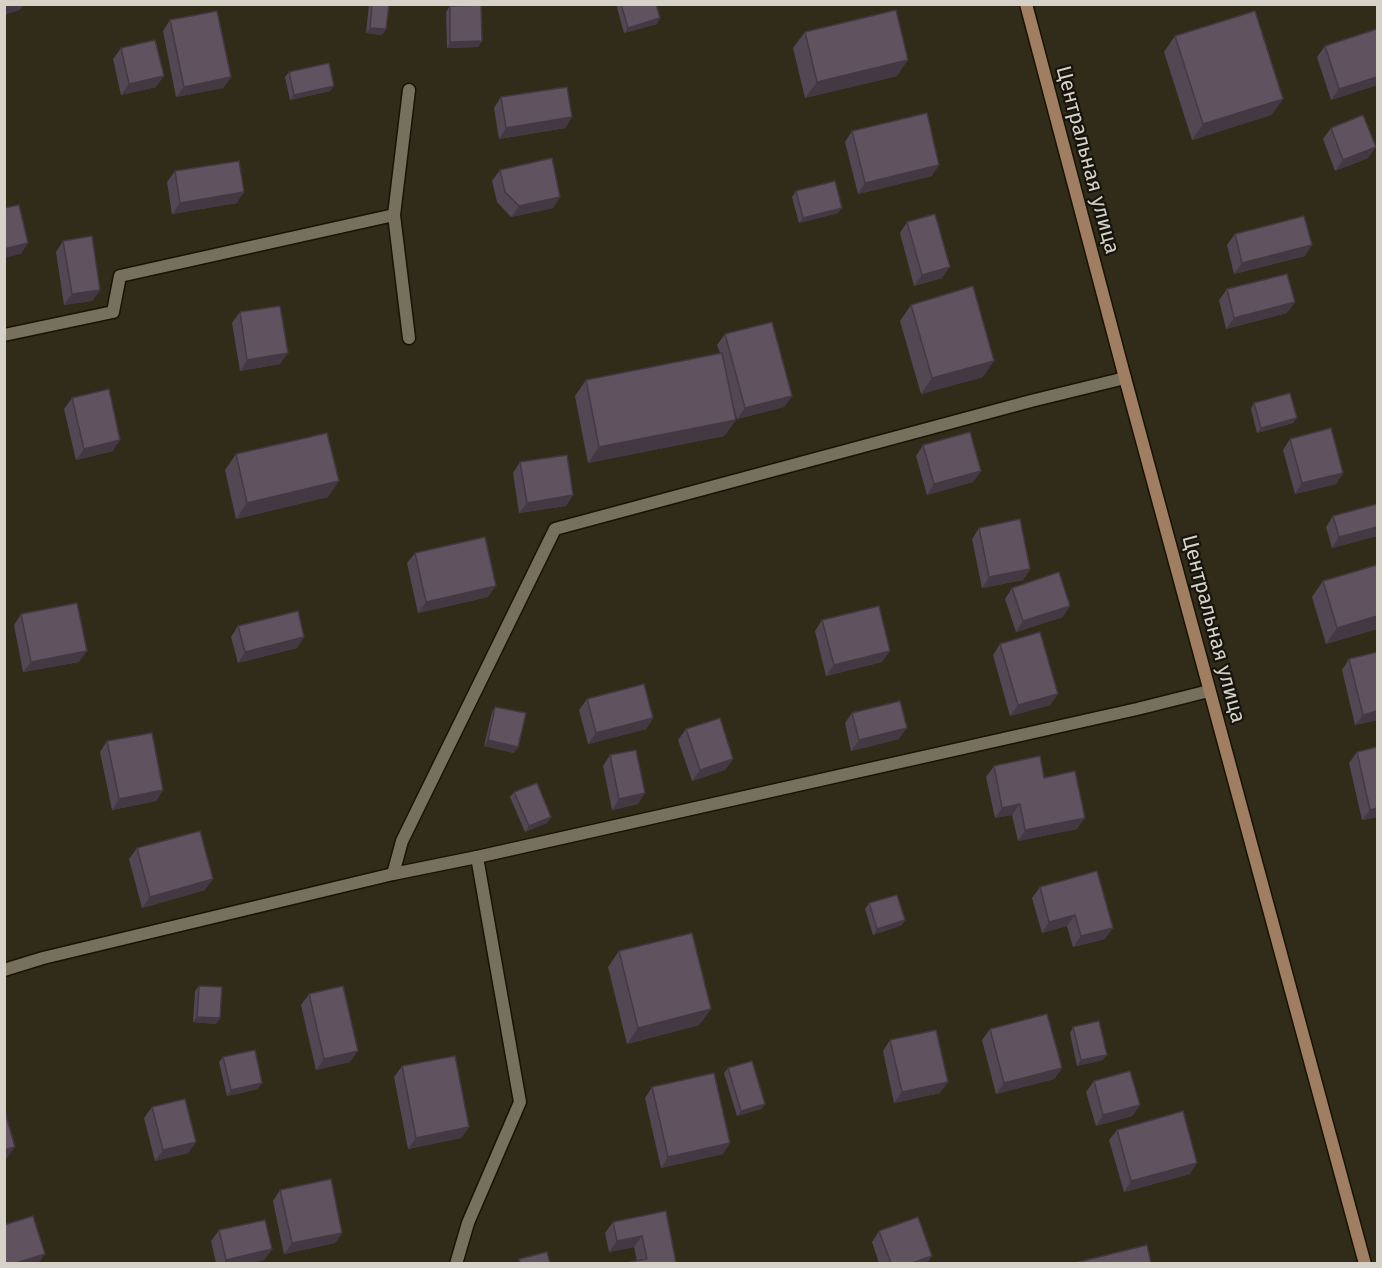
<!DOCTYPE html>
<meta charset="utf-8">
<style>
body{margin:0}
#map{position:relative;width:1382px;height:1268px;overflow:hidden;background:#312b1a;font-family:"Fira Sans",sans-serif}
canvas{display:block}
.frame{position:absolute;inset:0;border:6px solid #d6d2c8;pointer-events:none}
</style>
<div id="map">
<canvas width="1382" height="1268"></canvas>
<div class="frame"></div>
</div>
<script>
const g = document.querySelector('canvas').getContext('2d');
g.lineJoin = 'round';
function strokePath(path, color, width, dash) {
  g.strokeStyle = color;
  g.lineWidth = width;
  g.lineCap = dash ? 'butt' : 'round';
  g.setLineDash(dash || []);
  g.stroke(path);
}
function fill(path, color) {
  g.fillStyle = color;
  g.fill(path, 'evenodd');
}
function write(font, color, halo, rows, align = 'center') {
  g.font = font + ' "Fira Sans",sans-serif';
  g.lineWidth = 4.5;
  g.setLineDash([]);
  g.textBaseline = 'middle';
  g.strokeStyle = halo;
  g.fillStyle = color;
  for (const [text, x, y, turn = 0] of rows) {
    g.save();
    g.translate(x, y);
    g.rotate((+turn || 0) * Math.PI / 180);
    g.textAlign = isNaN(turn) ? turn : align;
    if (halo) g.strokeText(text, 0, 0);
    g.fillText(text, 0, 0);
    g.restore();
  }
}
const lane = new Path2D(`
 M394 215 409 338
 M4 335 113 312 120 276 394 215 409 90
 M393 874 402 841 555 529 1031 401 1125 378
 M456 1264 468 1223 520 1102 477 857`);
const street = new Path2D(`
 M4 970 43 958 393 874 477 857 1137 709 1209 691`);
const secondary = new Path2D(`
 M1026 4 1125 378 1365 1264`);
const wall = new Path2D(`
 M369 4H389L386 29 382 35 366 33Z
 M616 4H656L657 24 624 33Z
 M450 6 482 41 478 47 447 48 446 12Z
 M170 20 231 77 223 88 176 97 163 31Z
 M1377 29V85L1331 100 1317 57 1325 46Z
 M805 32 897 76 805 98 793 48Z
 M1175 36 1283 99 1271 115 1192 140 1164 52Z
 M121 48 156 87 121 95 113 59Z
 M289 72 330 91 290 100 285 77Z
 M501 97 572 117 565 128 499 139 494 108Z
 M1331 128 1368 158 1335 171 1323 139Z
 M852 131 932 176 858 194 845 142Z
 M500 170 560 197 553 208 511 217 497 202 492 181Z
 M175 171 237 203 172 214 167 182Z
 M796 191 838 213 799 223 792 197Z
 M907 222 942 278 914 286 900 233Z
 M1235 234 1305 256 1234 274 1227 245Z
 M63 241 100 290 92 301 64 305 56 252Z
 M1227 289 1287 313 1226 329 1219 300Z
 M911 305 983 377 921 394 900 321Z
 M240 312 280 364 240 371 232 323Z
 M725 334 792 396 784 407 737 419 730 394 736 420 724 436 588 463 575 396 586 380 720 353 717 345Z
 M72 398 113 451 76 460 64 409Z
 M1254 403 1293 423 1257 433 1251 409Z
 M1290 439 1343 473 1336 484 1295 494 1283 450Z
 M923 445 981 471 973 482 927 495 916 456Z
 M236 454 328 497 236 519 225 470Z
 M520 462 573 495 566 506 519 513 513 473Z
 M1377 504V536L1332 548 1326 527 1333 516Z
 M979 528 1030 569 1023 580 982 588 972 539Z
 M415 553 488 597 418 613 407 563Z
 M1323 581 1377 629 1326 644 1312 597Z
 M1012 588 1063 617 1016 632 1005 599Z
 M21 614 79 662 23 672 14 625Z
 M822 620 882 662 826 676 815 631Z
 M238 626 304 637 297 648 238 663 231 637Z
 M1000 644 1058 694 1050 705 1010 716 993 655Z
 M1349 659 1377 720 1355 725 1342 670Z
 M587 699 653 718 646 729 588 744 579 710Z
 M495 707 514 753 484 746 492 712Z
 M852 713 899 739 851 751 845 723Z
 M686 729 733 759 725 770 692 781 678 740Z
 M107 741 163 790 156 801 112 810 100 752Z
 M1377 747V817L1362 820 1349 763 1357 752Z
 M610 755 638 804 612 810 603 766Z
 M994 766 1044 778 1077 829 1018 841 1012 815 995 818 986 777Z
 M514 792 551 817 547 823 525 832 510 797Z
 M137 848 205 890 142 908 129 859Z
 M1040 887 1105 939 1073 947 1067 926 1042 933 1032 898Z
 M869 903 905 920 902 925 873 935 865 909Z
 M619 951 711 1009 699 1025 627 1044 608 967Z
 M199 986 216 1024 193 1022 195 991Z
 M309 994 350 1062 316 1070 301 1005Z
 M1073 1027 1103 1060 1077 1066 1070 1033Z
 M990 1029 1062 1068 1054 1079 996 1094 982 1040Z
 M890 1040 940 1093 894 1103 883 1051Z
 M223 1057 258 1089 227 1096 219 1062Z
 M402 1066 469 1127 461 1138 408 1149 394 1077Z
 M728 1068 765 1104 761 1109 737 1116 724 1073Z
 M1094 1081 1140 1105 1132 1116 1096 1126 1086 1092Z
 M652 1087 723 1154 661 1168 645 1098Z
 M152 1107 196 1142 188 1153 155 1161 144 1118Z
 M1117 1130 1190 1174 1124 1192 1109 1140Z
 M280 1190 342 1233 335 1243 284 1254 273 1201Z
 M666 1211 676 1263H629L630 1262 637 1261 634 1247 609 1252 605 1233 613 1222Z
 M219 1230 272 1249 264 1260 250 1263H216L211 1241Z
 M879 1231 932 1256 927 1263H879L872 1242Z`);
const shadedWall = new Path2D(`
 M4 4H24L20 10 4 15Z
 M660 18 657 24 624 33 628 28Z
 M370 28 386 29 382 35 366 33Z
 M482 41 478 47 447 48 450 42Z
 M908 60 897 76 805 98 817 82Z
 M164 76 156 87 121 95 129 84Z
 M231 77 223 88 176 97 184 87Z
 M1377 77V85L1331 100 1339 89Z
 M334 86 330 91 290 100 294 95Z
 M1283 99 1271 115 1192 140 1203 124Z
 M572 117 565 128 499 139 506 128Z
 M1376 147 1368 158 1335 171 1343 160Z
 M939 165 932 176 858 194 865 183Z
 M244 192 237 203 172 214 180 203Z
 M560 197 553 208 511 217 519 206Z
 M842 208 838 213 799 223 803 218Z
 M28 243 21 254 4 258V249Z
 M1312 245 1305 256 1234 274 1242 263Z
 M950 267 942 278 914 286 922 275Z
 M100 290 92 301 64 305 72 294Z
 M1295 302 1287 313 1226 329 1234 318Z
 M288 353 280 364 240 371 247 360Z
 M994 361 983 377 921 394 932 378Z
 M792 396 784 407 737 419 745 408Z
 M1297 418 1293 423 1257 433 1261 428Z
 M736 420 724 436 588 463 599 447Z
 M120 440 113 451 76 460 84 449Z
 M981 471 973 482 927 495 934 484Z
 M1343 473 1336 484 1295 494 1302 483Z
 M339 481 328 497 236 519 247 503Z
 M573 495 566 506 519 513 527 503Z
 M1377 527V536L1332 548 1339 537Z
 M1030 569 1023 580 982 588 989 577Z
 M496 586 488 597 418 613 426 602Z
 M1070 606 1063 617 1016 632 1023 621Z
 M1377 616V629L1326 644 1337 628Z
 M304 637 297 648 238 663 245 652Z
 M87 651 79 662 23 672 31 662Z
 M890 651 882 662 826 676 834 665Z
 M1058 694 1050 705 1010 716 1018 705Z
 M1377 711V720L1355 725 1363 715Z
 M653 718 646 729 588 744 596 733Z
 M907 728 899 739 851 751 859 740Z
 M488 740 518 747 514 753 484 746Z
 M733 759 725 770 692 781 700 770Z
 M163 790 156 801 112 810 119 799Z
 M645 793 638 804 612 810 619 799Z
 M1020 804 1012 815 995 818 1002 808Z
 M1377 808V817L1362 820 1370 810Z
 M551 817 547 823 525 832 529 826Z
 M1085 818 1077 829 1018 841 1025 830Z
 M213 879 205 890 142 908 150 897Z
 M1075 915 1067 926 1042 933 1049 922Z
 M905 920 902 925 873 935 877 929Z
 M1113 928 1105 939 1073 947 1081 936Z
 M711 1009 699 1025 627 1044 638 1028Z
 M197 1017 220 1018 216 1024 193 1022Z
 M358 1051 350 1062 316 1070 324 1059Z
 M1107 1055 1103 1060 1077 1066 1081 1060Z
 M1062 1068 1054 1079 996 1094 1004 1083Z
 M948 1082 940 1093 894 1103 902 1092Z
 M262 1083 258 1089 227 1096 231 1090Z
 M765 1104 761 1109 737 1116 741 1111Z
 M1140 1105 1132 1116 1096 1126 1103 1115Z
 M469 1127 461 1138 408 1149 416 1138Z
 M196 1142 188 1153 155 1161 163 1150Z
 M730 1143 723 1154 661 1168 668 1157Z
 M15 1147 7 1158 4 1159V1150Z
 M1197 1163 1190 1174 1124 1192 1131 1181Z
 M342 1233 335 1243 284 1254 292 1243Z
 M642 1236 634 1247 609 1252 617 1241Z
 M272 1249 264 1260 250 1263H223L226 1260Z
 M45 1254 39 1263H16Z
 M932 1256 927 1263H912Z`);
const building = new Path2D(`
 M372 4H389L386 29 370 28Z
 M621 4H656L660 18 628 28Z
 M481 5 482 41 450 42V6Z
 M896 10 908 60 817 82 805 32Z
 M217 11 231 77 184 87 170 20Z
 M1255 11 1283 99 1203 124 1175 36Z
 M1377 29V77L1339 89 1325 46Z
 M155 40 164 76 129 84 121 48Z
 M329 63 334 86 294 95 289 72Z
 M567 87 572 117 506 128 501 97Z
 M927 113 939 165 865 183 852 131Z
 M1363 115 1376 147 1343 160 1331 128Z
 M552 158 560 197 519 206 505 192 500 170Z
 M239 161 244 192 180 203 175 171Z
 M835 181 842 208 803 218 796 191Z
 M19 205 28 243 4 249V208Z
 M935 214 950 267 922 275 907 222Z
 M1304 216 1312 245 1242 263 1235 234Z
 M92 236 100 290 72 294 63 241Z
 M1287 274 1295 302 1234 318 1227 289Z
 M973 286 994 361 932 378 911 305Z
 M280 306 288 353 247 360 240 312Z
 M772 322 792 396 745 408 725 334Z
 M722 353 736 420 599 447 586 380Z
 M109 389 120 440 84 449 72 398Z
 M1290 393 1297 418 1261 428 1254 403Z
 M1331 428 1343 473 1302 483 1290 439Z
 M970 432 981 471 934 484 923 445Z
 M327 433 339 481 247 503 236 454Z
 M567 455 573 495 527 503 520 462Z
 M1377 504V527L1339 537 1333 516Z
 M1020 519 1030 569 989 577 979 528Z
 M485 537 496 586 426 602 415 553Z
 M1377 565V616L1337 628 1323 581Z
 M1059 572 1070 606 1023 621 1012 588Z
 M77 603 87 651 31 662 21 614Z
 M879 606 890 651 834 665 822 620Z
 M298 611 304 637 245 652 238 626Z
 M1040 632 1058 694 1018 705 1000 644Z
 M1377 652V711L1363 715 1349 659Z
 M644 684 653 718 596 733 587 699Z
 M900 701 907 728 859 740 852 713Z
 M495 707 526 713 518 747 488 740Z
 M720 718 733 759 700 770 686 729Z
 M152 733 163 790 119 799 107 741Z
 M1377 747V808L1370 810 1357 752Z
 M636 750 645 793 619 799 610 755Z
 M1040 756 1044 778 1075 771 1085 818 1025 830 1020 804 1002 808 994 766Z
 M537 783 551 817 529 826 514 792Z
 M200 831 213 879 150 897 137 848Z
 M1097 871 1113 928 1081 936 1075 915 1049 922 1040 887Z
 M897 895 905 920 877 929 869 903Z
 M692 933 711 1009 638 1028 619 951Z
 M199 986 222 987 220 1018 197 1017Z
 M343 986 358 1051 324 1059 309 994Z
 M1047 1014 1062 1068 1004 1083 990 1029Z
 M1099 1021 1107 1055 1081 1060 1073 1027Z
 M936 1030 948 1082 902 1092 890 1040Z
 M255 1050 262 1083 231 1090 223 1057Z
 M455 1056 469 1127 416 1138 402 1066Z
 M752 1061 765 1104 741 1111 728 1068Z
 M1130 1071 1140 1105 1103 1115 1094 1081Z
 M714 1073 730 1143 668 1157 652 1087Z
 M185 1099 196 1142 163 1150 152 1107Z
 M4 1109 15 1147 4 1150Z
 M1183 1111 1197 1163 1131 1181 1117 1130Z
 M331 1179 342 1233 292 1243 280 1190Z
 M666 1211 676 1263H630V1262L647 1259 642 1236 617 1241 613 1222Z
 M33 1216 45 1254 16 1263H4V1225Z
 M918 1217 932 1256 912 1263H891L879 1231Z
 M265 1220 272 1249 226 1260 219 1230Z
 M1147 1245 1151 1263H1075Z
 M547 1252 550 1263H520L519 1259Z`);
const streetNames = [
 ["Центральная улица",1087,160,75],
 ["Центральная улица",1213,629,75]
];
strokePath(lane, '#191304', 15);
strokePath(street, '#191304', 15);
strokePath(secondary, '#191304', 15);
strokePath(lane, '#77705d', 12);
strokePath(street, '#77705d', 12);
strokePath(secondary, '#a07e62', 12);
fill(wall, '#534753');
fill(shadedWall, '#443943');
fill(building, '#615260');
strokePath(building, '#443943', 1.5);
write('21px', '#d6d2c8', '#16140c', streetNames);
</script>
